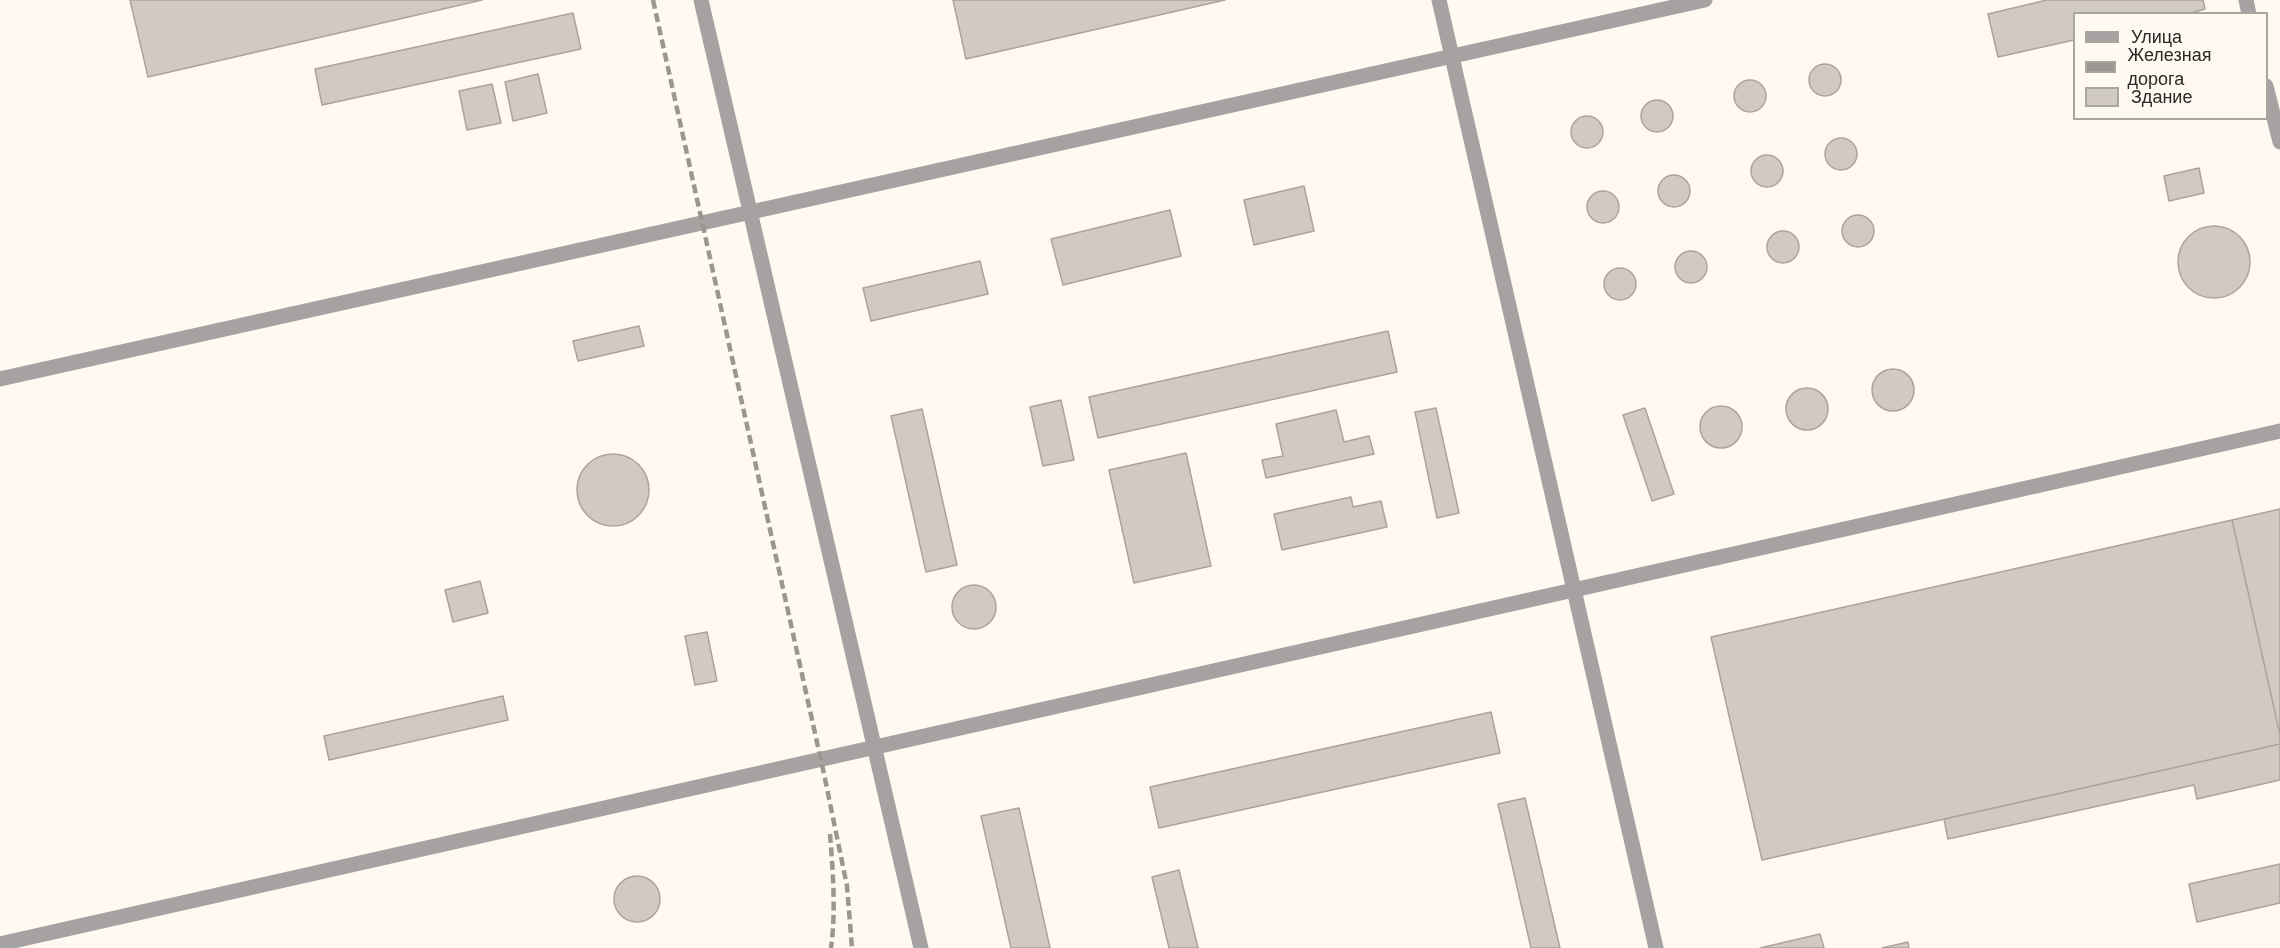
<!DOCTYPE html>
<meta charset="utf-8">
<style>
body{margin:0}
#map{position:relative;width:2280px;height:948px;overflow:hidden;background:#fff9f2;font-family:"DM Sans",sans-serif}
canvas{display:block}
.legend{position:absolute;left:2073px;top:12px;width:195px;height:108px;box-sizing:border-box;background:#fff9f2;border:2px solid #aaa5a0;margin:0;padding:8px 10px;list-style:none;font-size:18px;color:#2b2825}
.legend li{display:flex;align-items:center;gap:12px;height:30px}
.legend b{width:30px;border:2px solid #aaa5a0}
</style>
<div id="map">
<canvas width="2280" height="948"></canvas>
<ul class="legend">
<li><b style="height:8px;background:#a7a2a2"></b>Улица</li>
<li><b style="height:8px;background:#9a9690"></b>Железная дорога</li>
<li><b style="height:16px;background:#d1cac2"></b>Здание</li>
</ul>
</div>
<script>
const g = document.querySelector('canvas').getContext('2d');
g.lineJoin = 'round';
function fill(path, color) {
  g.fillStyle = color;
  g.fill(path, 'evenodd');
}
function strokePath(path, color, width, dash) {
  g.strokeStyle = color;
  g.lineWidth = width;
  g.lineCap = dash ? 'butt' : 'round';
  g.setLineDash(dash || []);
  g.stroke(path);
}
const building = new Path2D(`
 M130 0H482L148 77Z
 M953 0H1225L966 59Z
 M2047 0H2203L2205 9 2188 14H2074V40L1998 57 1988 14Z
 M573 13 581 49 322 105 315 69Z
 M1809 80a16 16 0 1 1 32 0a16 16 0 1 1-32 0Z
 M538 74 547 113 513 121 505 82Z
 M1734 96a16 16 0 1 1 32 0a16 16 0 1 1-32 0Z
 M492 84 501 123 467 130 459 91Z
 M1641 116a16 16 0 1 1 32 0a16 16 0 1 1-32 0Z
 M1571 132a16 16 0 1 1 32 0a16 16 0 1 1-32 0Z
 M1825 154a16 16 0 1 1 32 0a16 16 0 1 1-32 0Z
 M1751 171a16 16 0 1 1 32 0a16 16 0 1 1-32 0Z
 M2199 168 2204 193 2169 201 2164 176Z
 M1658 191a16 16 0 1 1 32 0a16 16 0 1 1-32 0Z
 M1304 186 1314 231 1254 245 1244 200Z
 M1587 207a16 16 0 1 1 32 0a16 16 0 1 1-32 0Z
 M1170 210 1181 256 1063 285 1051 239Z
 M1842 231a16 16 0 1 1 32 0a16 16 0 1 1-32 0Z
 M2178 262a36 36 0 1 1 72 0a36 36 0 1 1-72 0Z
 M1767 247a16 16 0 1 1 32 0a16 16 0 1 1-32 0Z
 M1675 267a16 16 0 1 1 32 0a16 16 0 1 1-32 0Z
 M980 261 988 294 871 321 863 288Z
 M1604 284a16 16 0 1 1 32 0a16 16 0 1 1-32 0Z
 M639 326 644 346 578 361 573 341Z
 M1388 331 1397 372 1098 438 1089 397Z
 M1872 390a21 21 0 1 1 42 0a21 21 0 1 1-42 0Z
 M1786 409a21 21 0 1 1 42 0a21 21 0 1 1-42 0Z
 M1061 400 1074 460 1043 466 1030 407Z
 M1700 427a21 21 0 1 1 42 0a21 21 0 1 1-42 0Z
 M1436 408 1459 513 1437 518 1415 412Z
 M1645 408 1674 494 1652 501 1623 415Z
 M922 409 957 565 926 572 891 416Z
 M1336 410 1344 442 1369 436 1374 454 1266 478 1262 460 1283 456 1276 424Z
 M1186 453 1211 566 1134 583 1109 470Z
 M577 490a36 36 0 1 1 72 0a36 36 0 1 1-72 0Z
 M1351 497 1353 507 1381 501 1387 527 1282 550 1274 514Z
 M2280 509V735L2232 520Z
 M2232 520 2280 735V744L1762 860 1711 637Z
 M480 581 488 613 453 622 445 590Z
 M952 607a22 22 0 1 1 44 0a22 22 0 1 1-44 0Z
 M707 632 717 681 695 685 685 636Z
 M503 696 508 720 329 760 324 736Z
 M1491 712 1500 753 1159 828 1150 787Z
 M2280 744V780L2197 799 2194 785 1948 839 1944 819Z
 M1525 798 1560 948H1531L1498 804Z
 M1019 808 1050 948H1011L981 816Z
 M2280 864V903L2197 922 2189 884Z
 M1179 870 1198 948H1169L1152 877Z
 M614 899a23 23 0 1 1 46 0a23 23 0 1 1-46 0Z
 M1820 934 1824 948H1760Z
 M1908 942 1909 948H1882Z`);
const minor = new Path2D(`
 M701 0 921 948
 M1439 0 1656 948
 M2246 0 2249 14
 M2266 86 2280 142
 M0 379 1705 0
 M0 944 2280 431`);
const rail = new Path2D(`
 M653 0 824 774 847 886 852 948
 M830 834C833 872 836 911 831 948`);
fill(building, '#d1cac2');
strokePath(building, '#aba49c', 1.5);
strokePath(minor, '#a7a2a2', 15);
strokePath(rail, '#9a9690', 4.5, [9, 4.5]);
</script>
